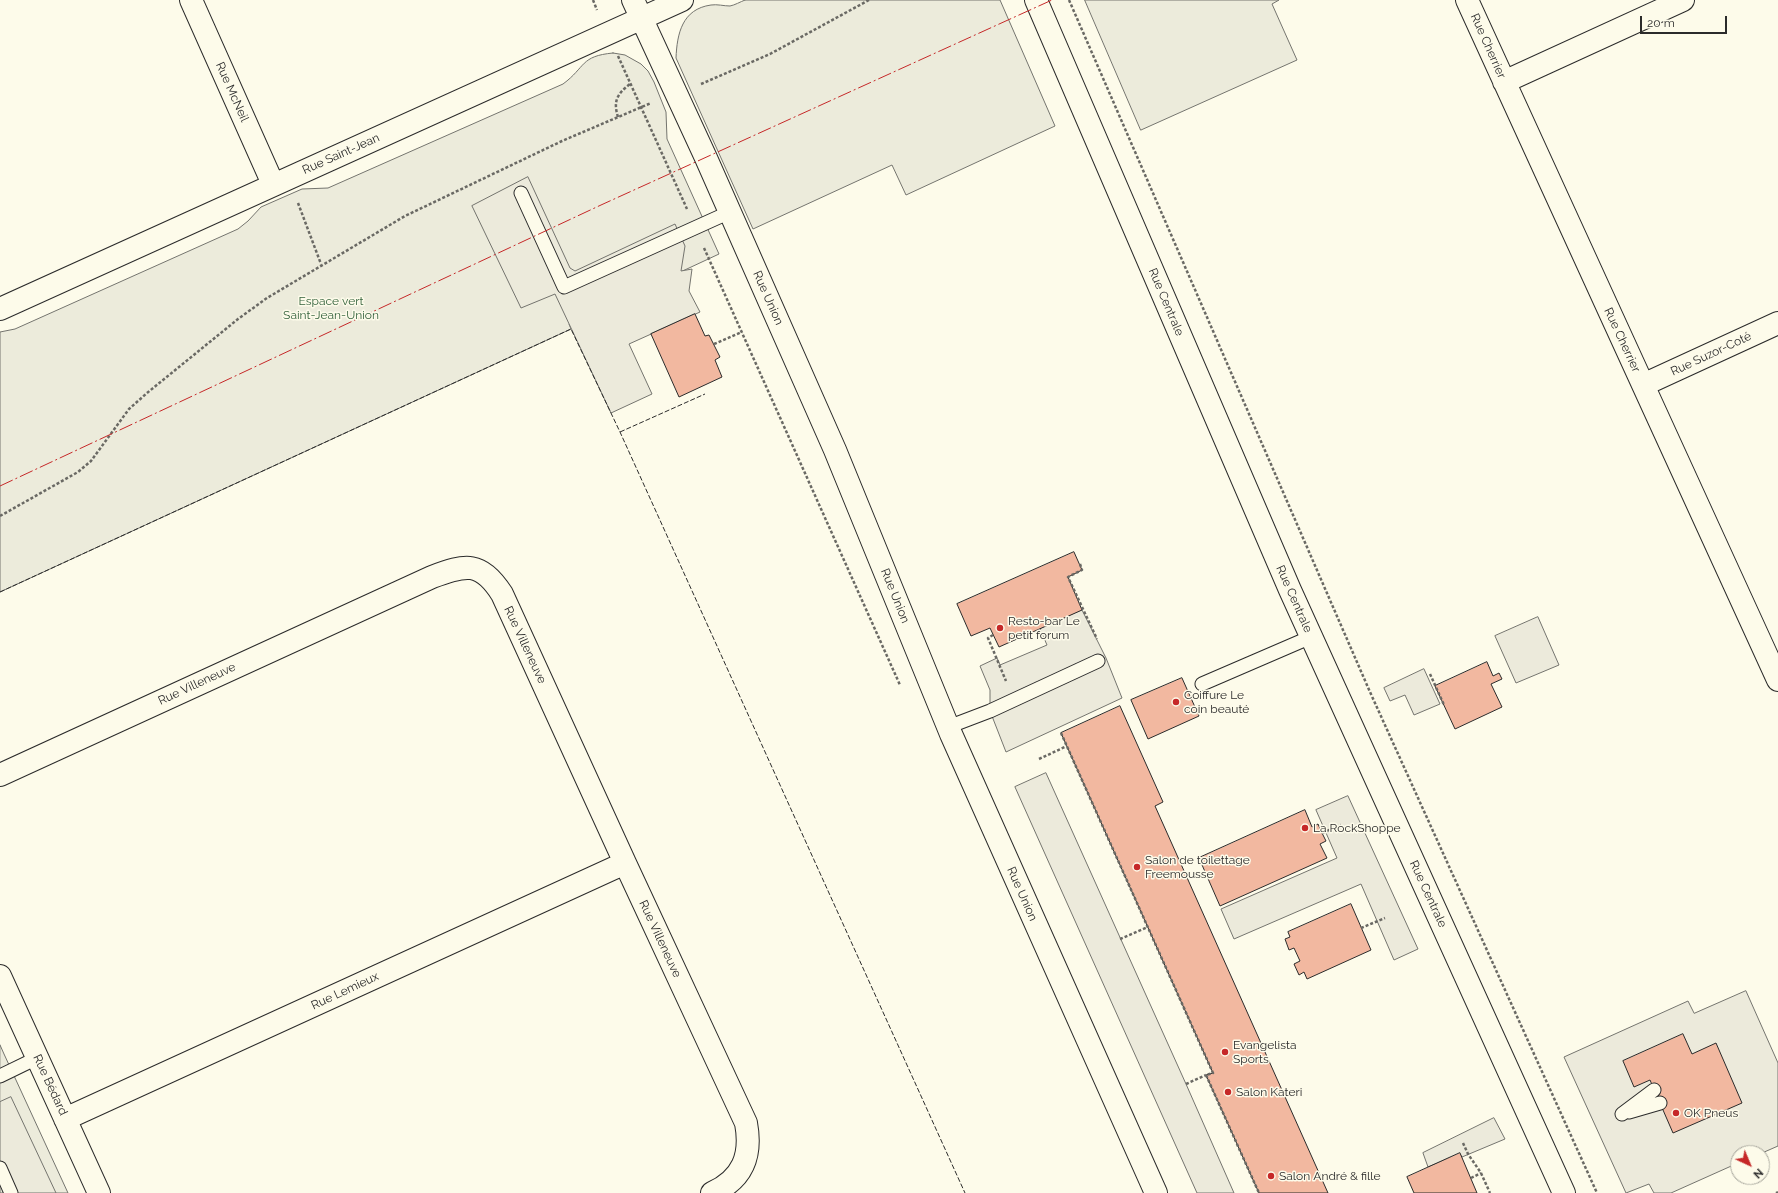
<!DOCTYPE html>
<meta charset="utf-8">
<style>
body{margin:0}
#map{position:relative;width:1778px;height:1193px;overflow:hidden;background:#fdfbea;font-family:Raleway,sans-serif}
canvas{display:block}
.north{position:absolute;left:1730px;top:1145px;width:40px;height:40px;box-sizing:border-box;background:#fdfbea;border:1px solid #a9a89e;border-radius:50%;rotate:136deg;font-size:11px;font-weight:700;line-height:16px;text-align:center;color:#2b2b2b}
.north::after{content:'';display:block;margin:auto;width:14px;height:18px;background:#c62828;clip-path:polygon(50% 0,100% 100%,50% 72%,0 100%)}
.scale{position:absolute;left:1640px;top:16px;width:87px;height:18px;box-sizing:border-box;border:2px solid #2b2b2b;border-top:0;padding-left:5px;font-size:12px;line-height:14px;white-space:nowrap;color:#2b2b2b;-webkit-text-stroke:3px #fdfbea;paint-order:stroke}
</style>
<div id="map">
<canvas width="1778" height="1193"></canvas>
<div class="north">N</div>
<div class="scale">20 m</div>
</div>
<script>
const g = document.querySelector('canvas').getContext('2d');
g.lineJoin = 'round';
function fill(path, color) {
  g.fillStyle = color;
  g.fill(path, 'evenodd');
}
function strokePath(path, color, width, dash) {
  g.strokeStyle = color;
  g.lineWidth = width;
  g.lineCap = dash ? 'butt' : 'round';
  g.setLineDash(dash || []);
  g.stroke(path);
}
function write(font, color, halo, rows, align = 'center') {
  g.font = font + ' Raleway,sans-serif';
  g.lineWidth = 3;
  g.setLineDash([]);
  g.textBaseline = 'middle';
  g.strokeStyle = halo;
  g.fillStyle = color;
  for (const [text, x, y, turn = 0] of rows) {
    g.save();
    g.translate(x, y);
    g.rotate((+turn || 0) * Math.PI / 180);
    g.textAlign = isNaN(turn) ? turn : align;
    if (halo) g.strokeText(text, 0, 0);
    g.fillText(text, 0, 0);
    g.restore();
  }
}
const green = new Path2D(`
 M745 0H1000L1055 126 906 195 892 165 753 229 676 58C677 34 682 9 711 5 717 4 724 6 730 6 735 5 740 2 745 0Z
 M1085 0H1279L1272 4 1297 60 1141 130Z
 M613 53 625 55 641 64 648 71 654 82 666 112 667 139 719 254 569 324 571 329 0 592V332L15 329 238 229 248 221 261 207 302 189 328 188 563 84C586 67 580 56 613 53Z
 M0 1045 4 1054 68 1193H0Z`);
const parking = new Path2D(`
 M528 177 570 268 575 271 675 224 685 246 681 271 692 269 689 291 700 312 629 344 652 394 611 413 555 294 521 308 472 206Z
 M1082 610 1106 658 1122 698 1006 752 990 711V690L980 666 997 658 1000 665 1047 645 1040 629Z
 M1538 617 1559 665 1516 683 1495 636Z
 M1424 669 1440 704 1414 715 1405 695 1390 701 1384 688Z
 M1046 773 1186 1084 1234 1193H1197L1015 787Z
 M1348 796 1418 949 1394 960 1361 884 1234 939 1221 909 1337 858 1316 810Z
 M1746 991 1778 1063V1146L1762 1153H1738V1163L1671 1193H1654L1649 1184 1626 1193 1564 1057 1688 1001 1694 1013Z
 M11 1097 56 1193H0V1102Z
 M1494 1118 1505 1139 1462 1157 1460 1154 1428 1167 1423 1153Z`);
const building = new Path2D(`
 M695 314 705 336 709 335 720 357 715 360 722 377 679 397 651 334Z
 M1074 552 1082 570 1068 577 1082 610 999 647 990 628 971 636 957 604Z
 M1487 662 1493 676 1499 673 1502 679 1491 684 1502 707 1455 729 1435 686Z
 M1182 678 1199 716 1148 739 1131 700Z
 M1120 706 1163 802 1155 806 1328 1193H1259L1206 1075 1213 1073 1061 733Z
 M1305 810 1312 827 1318 824 1322 833 1326 841 1320 844 1327 858 1220 906 1199 858Z
 M1351 904 1371 950 1307 979 1304 972 1299 975 1294 964 1300 961 1294 948 1289 950 1285 939 1290 937 1288 932Z
 M1683 1034 1692 1054 1716 1043 1742 1103 1673 1133 1650 1080 1634 1087 1623 1061Z
 M1460 1153 1477 1193H1414L1407 1177Z`);
const path = new Path2D(`
 M593 0 597 10
 M1069 0 1370 692 1597 1193
 M618 56 687 209
 M701 84 770 54 869 0
 M618 117C613 101 617 94 630 84
 M298 203 321 264
 M704 248 900 685
 M714 344 742 332
 M0 516 78 472 91 461 129 409 147 393 238 319 267 298 405 216 562 141 651 103
 M1080 564 1082 570 1068 577 1097 639
 M993 635 988 638 1006 681
 M1430 674 1444 705
 M1061 733 1213 1073 1206 1075 1259 1193
 M1039 759 1067 746
 M1322 833 1341 825
 M1361 928 1385 918
 M1120 939 1148 927
 M1186 1084 1206 1075
 M1463 1143 1468 1154 1481 1173 1490 1193
 M1471 1178 1481 1173
 M1776 1193 1778 1192`);
const service = new Path2D(`
 M521 193 564 287 730 212
 M1202 684 1311 637
 M948 727 990 711 1098 661
 M0 1076 37 1058
 M1629 1112 1660 1103
 M1622 1114 1654 1090
 M0 1168 11 1193`);
const minor = new Path2D(`
 M191 0 273 184
 M633 0 706 158 835 450 951 734 1156 1193
 M1467 0 1778 680
 M1504 82 1683 0
 M0 309 682 0
 M1643 385 1778 323
 M0 775 432 577C466 564 481 561 502 594L625 863 746 1123C752 1155 743 1179 712 1193
 M0 976 99 1193
 M65 1119 625 863`);
const tertiary = new Path2D(`
 M1036 0 1290 590 1564 1193`);
const fence = new Path2D(`
 M620 432 705 394
 M0 592 571 329 620 432 965 1193`);
const power = new Path2D(`
 M0 486 601 205 1052 0`);
const markers = [
 [1000,628,4,"#c62828"],
 [1176,702,4,"#c62828"],
 [1305,828,4,"#c62828"],
 [1137,867,4,"#c62828"],
 [1225,1052,4,"#c62828"],
 [1228,1092,4,"#c62828"],
 [1676,1113,4,"#c62828"],
 [1271,1176,4,"#c62828"]
];
const streetNames = [
 ["Rue Cherrier",1488,46,66],
 ["Rue McNeil",232,92,66],
 ["Rue Saint-Jean",341,154,-24],
 ["Rue Union",768,298,66],
 ["Rue Centrale",1166,302,67],
 ["Rue Cherrier",1622,340,65],
 ["Rue Suzor-Coté",1711,354,-25],
 ["Rue Union",895,596,68],
 ["Rue Centrale",1294,599,66],
 ["Rue Villeneuve",525,645,65],
 ["Rue Villeneuve",197,684,-25],
 ["Rue Union",1022,894,66],
 ["Rue Centrale",1428,894,65],
 ["Rue Villeneuve",660,939,65],
 ["Rue Lemieux",345,991,-25],
 ["Rue Bédard",50,1085,65]
];
const parkNames = [
 ["Espace vert",331,301],
 ["Saint-Jean-Union",331,315]
];
const poiNames = [
 ["Resto-bar Le",1008,621],
 ["petit forum",1008,635],
 ["Coiffure Le",1184,695],
 ["coin beauté",1184,709],
 ["La RockShoppe",1313,828],
 ["Salon de toilettage",1145,860],
 ["Freemousse",1145,874],
 ["Evangelista",1233,1045],
 ["Sports",1233,1059],
 ["Salon Kateri",1236,1092],
 ["OK Pneus",1684,1113],
 ["Salon André & fille",1279,1176]
];
fill(green, '#ecebdb');
strokePath(green, '#74746e', 1);
fill(parking, '#eceadb');
strokePath(parking, '#74746e', 1);
fill(building, '#f2b8a0');
strokePath(building, '#2b2b2b', 1);
strokePath(service, '#2b2b2b', 15);
strokePath(minor, '#2b2b2b', 24);
strokePath(tertiary, '#2b2b2b', 24);
strokePath(path, '#6a6964', 2.5, [3, 2]);
strokePath(service, '#fdfbea', 13);
strokePath(minor, '#fdfbea', 22);
strokePath(tertiary, '#fdfbea', 22);
strokePath(fence, '#2b2b2b', 1, [5, 2]);
strokePath(power, '#c62828', 1, [14, 3, 2, 3]);
for (const [x, y, r, color] of markers) {
  const dot = new Path2D();
  dot.arc(x, y, r, 0, 2 * Math.PI);
  g.fillStyle = color;
  g.fill(dot);
  strokePath(dot, '#fdfbea', 1.5);
}
write('12px', '#2b2b2b', '#fdfbea', streetNames);
write('12px', '#34623c', '#fdfbea', parkNames);
write('12px', '#2b2b2b', '#fdfbea', poiNames, 'left');
</script>
